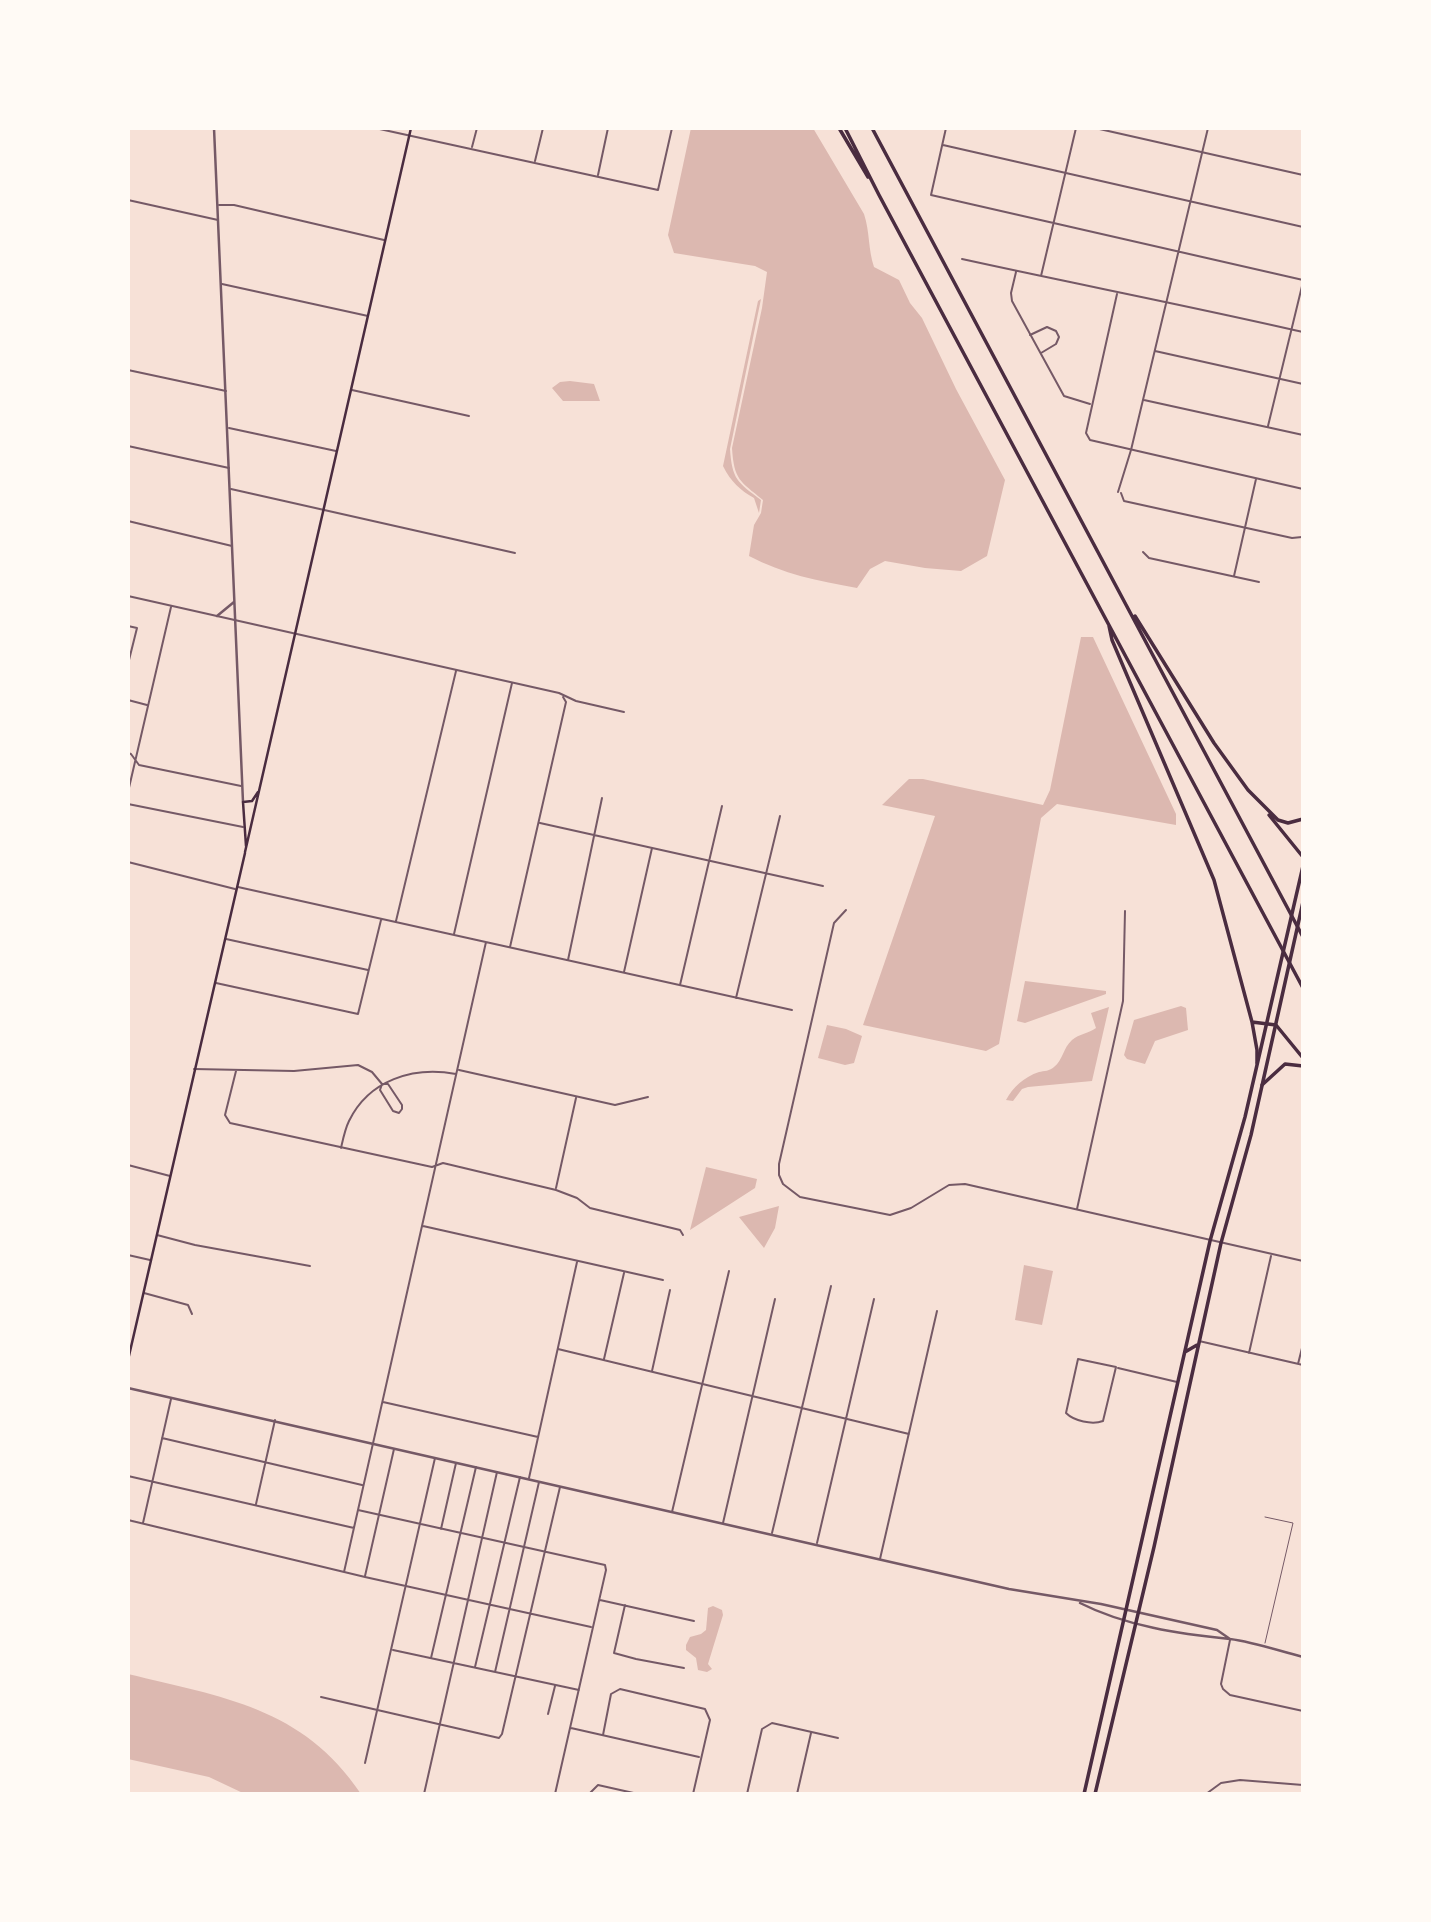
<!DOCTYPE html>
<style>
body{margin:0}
#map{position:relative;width:1431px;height:1922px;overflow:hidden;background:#f7e1d7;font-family:Cabin,sans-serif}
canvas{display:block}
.frame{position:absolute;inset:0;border:130px solid #fffaf5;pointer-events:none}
</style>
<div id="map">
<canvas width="1431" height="1922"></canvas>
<div class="frame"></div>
</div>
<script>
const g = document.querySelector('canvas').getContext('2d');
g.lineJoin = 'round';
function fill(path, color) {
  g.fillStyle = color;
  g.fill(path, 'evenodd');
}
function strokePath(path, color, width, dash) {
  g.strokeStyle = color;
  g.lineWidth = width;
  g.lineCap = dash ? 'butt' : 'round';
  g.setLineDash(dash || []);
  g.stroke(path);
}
const water = new Path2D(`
 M691 128H813L864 214C870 232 868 250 874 267L899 280 910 303 922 318 956 389 1005 480 987 556 961 571 925 568 885 561 870 569 857 588C818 581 783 574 749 556L754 525 761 513 763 500C740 481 734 480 732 448L762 308 767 272 755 266 674 253 668 235Z
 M761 299 730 449C732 479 737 482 761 500L759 513 754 498C740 490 731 482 723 466L758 301Z
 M570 381 594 384 600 401H563L552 388 560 382Z
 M1081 637H1093L1176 814V825L1057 804 1041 818 999 1044 986 1051 863 1025 935 816 882 805 909 779H923L1043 805 1050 790Z
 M1025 981 1106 991V994L1025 1023 1017 1021Z
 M1181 1006 1186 1008 1188 1030 1155 1041 1145 1064 1127 1059 1124 1055 1134 1020Z
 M1109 1007 1092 1081 1028 1087 1022 1089 1013 1101 1006 1100C1013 1087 1024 1077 1039 1072 1044 1071 1050 1071 1054 1067 1063 1060 1063 1048 1072 1040 1079 1034 1089 1033 1096 1028L1091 1013Z
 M827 1025 846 1029 862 1036 854 1063 845 1065 818 1058Z
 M706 1167 757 1179 755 1188 690 1230Z
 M779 1206 775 1228 764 1248 739 1217Z
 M1024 1265 1053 1271 1042 1325 1015 1320Z
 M713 1606 722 1610 723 1615 708 1664 712 1669 707 1672 698 1670 696 1658 686 1650V1645L690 1637 701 1634 706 1630 708 1608Z
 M128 1674C222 1697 303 1707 361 1794H245L209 1777 128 1759Z`);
const service = new Path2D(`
 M1265 1517 1293 1523 1265 1643`);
const minor = new Path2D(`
 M375 128 658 190 672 128
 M946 128 931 195 1303 280
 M1095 128 1303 175
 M943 145 1303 227
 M472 147 477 128
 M535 161 543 128
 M598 175 608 128
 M128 200 218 220
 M219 205H234L384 240
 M962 259C1076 284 1190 306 1303 332
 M1016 272 1011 293 1012 301 1064 396 1090 404
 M1041 276 1076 128
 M222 284 368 316
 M1117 294 1086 433 1090 440 1303 489
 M1030 335 1047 327 1056 331 1059 337 1056 344 1041 353
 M1155 351 1303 384
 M128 370 226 391
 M352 390 469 416
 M1144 400 1303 435
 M1268 426 1303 282
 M229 428 336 451
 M128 446 229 468
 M231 489 515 553
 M1118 492 1131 450 1208 128
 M1121 493 1124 501 1292 538 1302 537
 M128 521 232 546
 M1143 552 1149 558 1259 582
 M1234 576 1256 479
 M128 596 559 693 576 701 624 712
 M128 626 137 628 128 664
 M128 700 147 705
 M128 753 131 754 139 765 241 786
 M128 792 171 607
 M128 804 243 827
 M540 823 823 886
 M128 862 235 889
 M238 887 792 1010
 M846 910 834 923 779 1164V1175L783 1184 800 1197 890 1215 911 1208 949 1185 965 1184 1303 1261
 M396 921 456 671
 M454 934 512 683
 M226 939 368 970
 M510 947 566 702 563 697
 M568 960 602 798
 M624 972 652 848
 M216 983 358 1014 381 920
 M680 985 722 806
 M736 998 780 816
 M194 1069 294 1071 358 1065 372 1072 382 1084H388L402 1105V1109L399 1113 393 1111 380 1090 382 1084
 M459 1070 615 1105 648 1097
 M236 1071 225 1115 230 1123 432 1167 443 1163 556 1190 577 1198 590 1208 680 1230 683 1235
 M341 1148C343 1139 345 1129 349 1121 369 1080 413 1066 456 1074
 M128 1165 170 1176
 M556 1188 576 1098
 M1077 1209 1123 1001 1125 911
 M423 1226 663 1280
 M157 1235 195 1245 310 1266
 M128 1255 150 1260
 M144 1293 188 1305 192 1314
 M1199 1341 1303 1365
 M558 1349 909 1434
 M1249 1353 1271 1256
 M604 1359 624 1273
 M1078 1359 1116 1367 1103 1421C1092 1425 1074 1421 1066 1413Z
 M1298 1364 1303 1344
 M1118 1368 1177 1382
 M652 1371 670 1290
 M383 1402 538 1437
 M162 1438 362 1485
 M128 1476 354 1528
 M529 1478 577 1262
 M256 1504 275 1420
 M358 1510 605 1565 606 1570 555 1794
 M672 1512 729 1271
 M128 1520 365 1577 591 1627
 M143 1523 171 1399
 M723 1523 775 1299
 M441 1529 456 1463
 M772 1533 831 1286
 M817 1543 874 1299
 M880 1559 937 1311
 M344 1572 486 942
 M365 1576 394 1449
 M600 1600 694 1621
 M625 1605 614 1653 636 1659 684 1668
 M1230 1640 1221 1684 1223 1689 1230 1695 1303 1711
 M393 1650 579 1690
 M431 1658 476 1467
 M475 1667 520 1477
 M495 1672 539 1482
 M321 1697 499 1738 502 1734 560 1487
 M548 1714 555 1686
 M571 1728 699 1757
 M603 1735 611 1694 620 1689 705 1709 710 1720 693 1794
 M365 1763 435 1458
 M424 1794 497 1472
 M589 1794 598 1785 638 1794
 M747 1794 762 1729 772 1723 838 1738
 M797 1794 811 1733
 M1206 1794 1221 1783 1240 1780 1303 1785`);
const tertiary = new Path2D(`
 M214 128 243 802
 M217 616 234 602
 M128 1388 1009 1589 1101 1604 1217 1630 1230 1639
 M1080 1603C1125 1626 1180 1634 1230 1639 1254 1642 1279 1651 1303 1657`);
const secondary = new Path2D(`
 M246 846 243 802 252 801 258 792
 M245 852 411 128
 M128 1360 245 853`);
const primary = new Path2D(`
 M1185 1352 1197 1345
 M1084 1794 1210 1241 1245 1117 1303 866
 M1095 1794 1154 1547 1221 1243 1251 1135 1303 902`);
const motorway = new Path2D(`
 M839 128 868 177
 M845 128 879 195 1303 988
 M872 128 1303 937
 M1135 616 1214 743 1248 790 1278 820 1288 823 1303 819
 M1109 626 1112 640 1214 880 1252 1022 1257 1050V1063
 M1269 815 1303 857
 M1252 1022 1276 1025 1303 1058
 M1262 1085 1285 1064 1303 1066`);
fill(water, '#dcb8b0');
strokePath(service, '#755966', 1);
strokePath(minor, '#755966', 2);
strokePath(tertiary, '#755966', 2.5);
strokePath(secondary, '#4a2c40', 2.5);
strokePath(primary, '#4a2c40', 3.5);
strokePath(motorway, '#4a2c40', 3.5);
</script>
